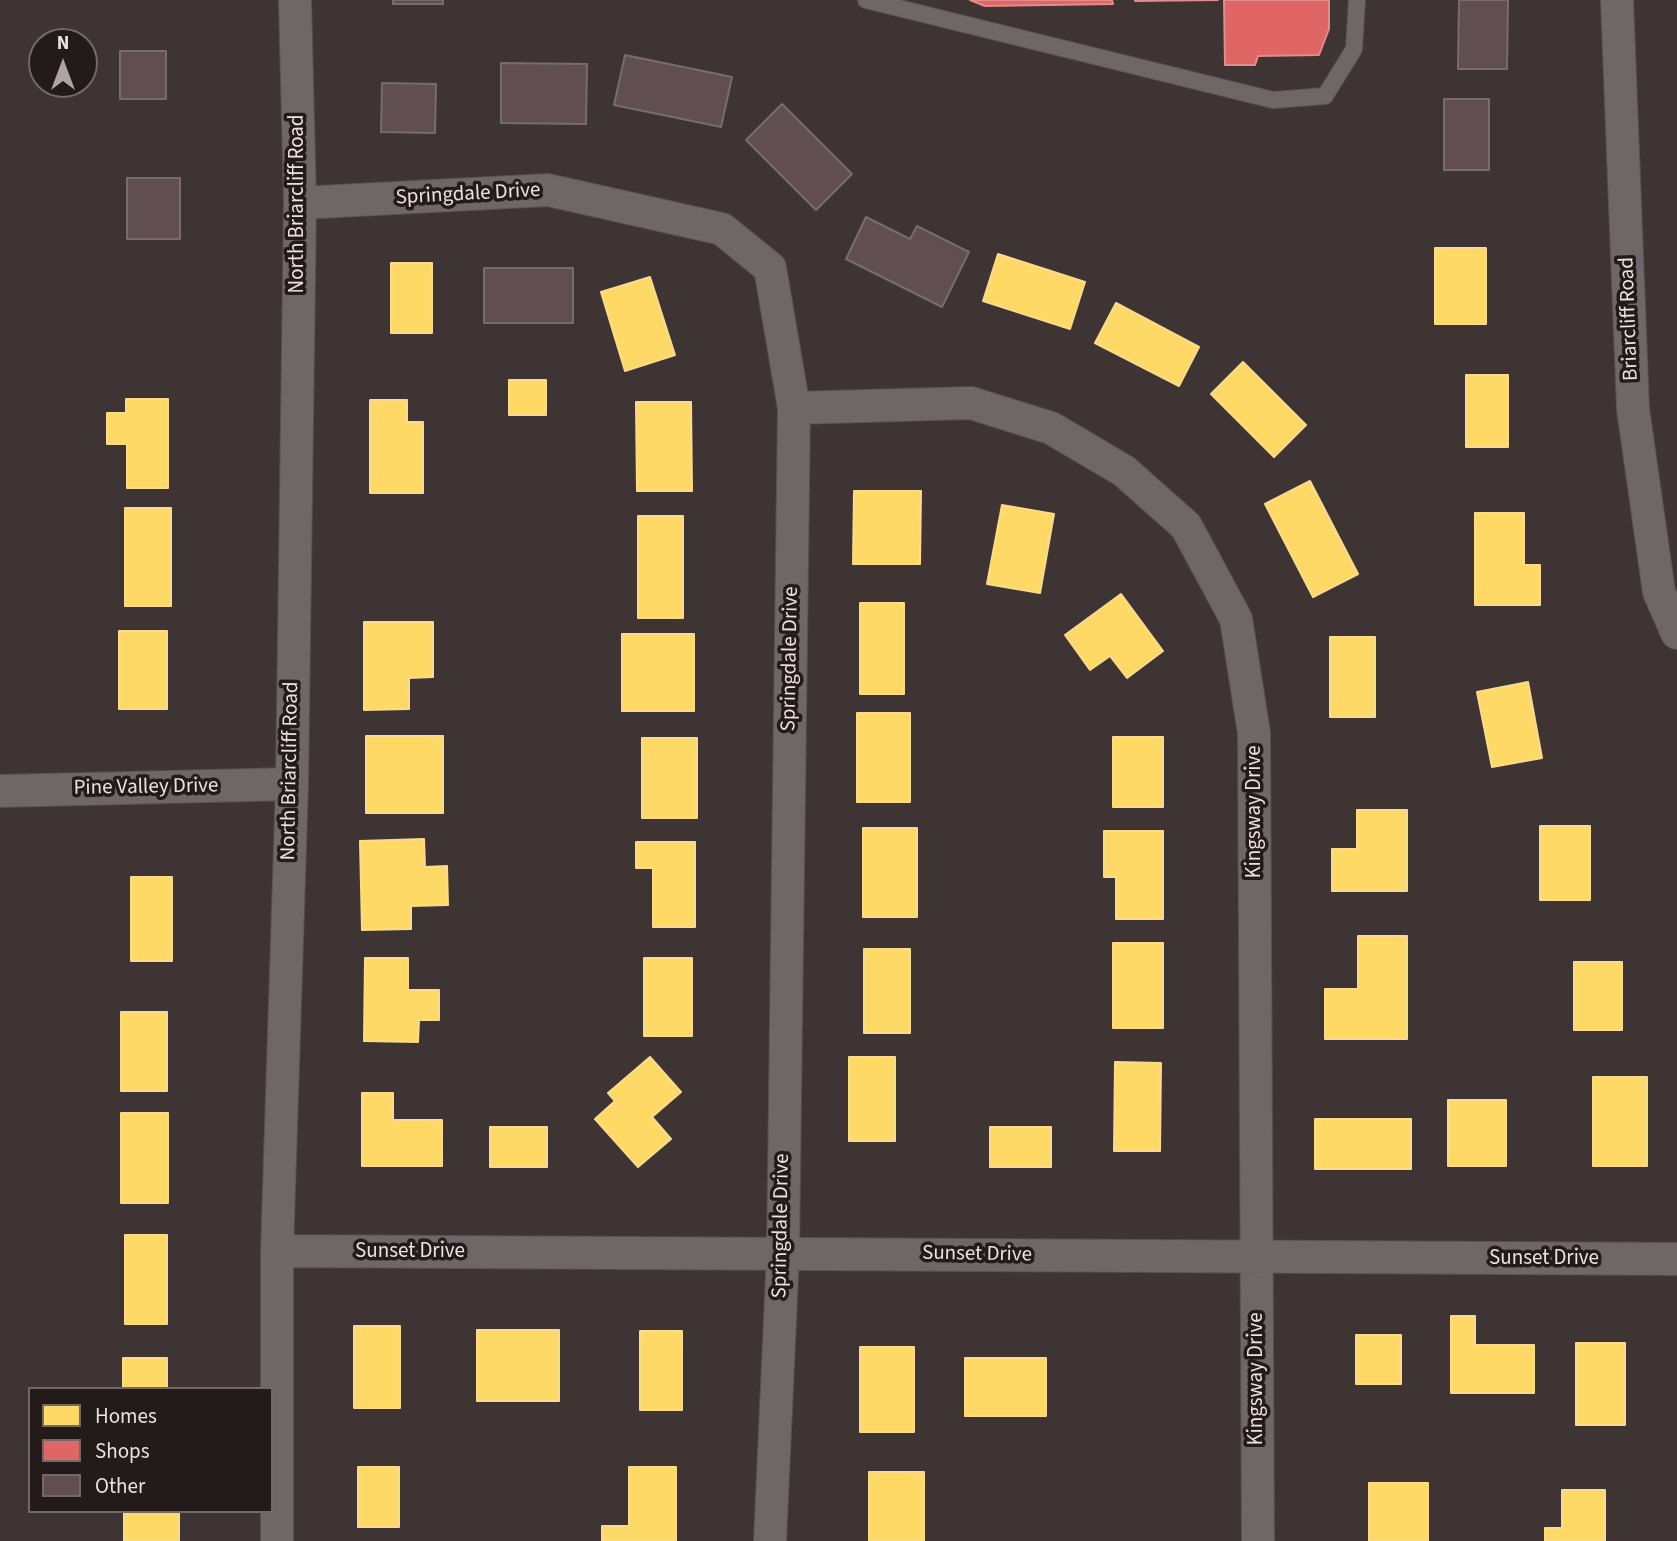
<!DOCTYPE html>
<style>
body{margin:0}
#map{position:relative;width:1677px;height:1541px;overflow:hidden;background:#3f3434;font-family:"Source Sans 3",sans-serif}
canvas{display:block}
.legend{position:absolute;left:28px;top:1387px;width:245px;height:126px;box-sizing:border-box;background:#231a1a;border:2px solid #746969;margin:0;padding:9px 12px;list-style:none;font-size:21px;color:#ede0e0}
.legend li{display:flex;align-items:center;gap:14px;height:35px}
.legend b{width:35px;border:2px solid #746969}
.north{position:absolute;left:28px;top:28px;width:70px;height:70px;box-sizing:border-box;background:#231a1a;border:2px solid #746969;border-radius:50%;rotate:0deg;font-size:19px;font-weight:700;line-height:28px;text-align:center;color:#ede0e0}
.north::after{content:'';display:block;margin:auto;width:24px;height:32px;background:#b0a4a4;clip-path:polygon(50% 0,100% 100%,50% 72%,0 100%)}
</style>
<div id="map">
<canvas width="1677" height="1541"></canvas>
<ul class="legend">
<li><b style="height:19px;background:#ffd966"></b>Homes</li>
<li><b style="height:19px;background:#e06666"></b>Shops</li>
<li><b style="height:19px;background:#614e50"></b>Other</li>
</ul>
<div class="north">N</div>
</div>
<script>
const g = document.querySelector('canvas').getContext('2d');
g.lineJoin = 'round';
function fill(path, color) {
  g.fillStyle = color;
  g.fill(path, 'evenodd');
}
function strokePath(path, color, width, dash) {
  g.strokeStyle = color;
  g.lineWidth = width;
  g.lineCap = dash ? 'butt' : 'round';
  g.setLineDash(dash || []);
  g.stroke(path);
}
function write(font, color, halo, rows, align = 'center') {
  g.font = font + ' "Source Sans 3",sans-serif';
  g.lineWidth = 7;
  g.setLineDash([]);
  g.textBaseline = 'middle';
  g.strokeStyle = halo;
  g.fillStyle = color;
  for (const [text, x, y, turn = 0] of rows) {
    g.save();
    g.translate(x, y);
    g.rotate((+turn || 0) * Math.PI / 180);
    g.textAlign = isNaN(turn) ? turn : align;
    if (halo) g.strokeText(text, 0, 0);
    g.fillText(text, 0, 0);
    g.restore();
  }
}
const homes = new Path2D(`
 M1435 248H1486V324H1435Z
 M998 254 1085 282 1070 329 983 301Z
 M391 263H432V333H391Z
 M650 277 675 355 625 371 601 292Z
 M1116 303 1199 347 1179 386 1095 343Z
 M1243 362 1306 425 1274 457 1211 394Z
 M1466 375H1508V447H1466Z
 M509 380H546V415H509Z
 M126 399H168V488H127V444H107V413H126Z
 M370 400H407V422H423V493H370Z
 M636 402H691L692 491H637Z
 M1310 481 1358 574 1313 597 1265 504Z
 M854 491H921L920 564H853Z
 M1002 505 1054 514 1040 593 987 584Z
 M125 508H171V606H125Z
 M1475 513H1524V565H1540V605H1475Z
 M638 516H683V618H638Z
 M1121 594 1163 651 1127 678 1110 656 1090 670 1065 635Z
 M860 603H904V694H860Z
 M364 622H433V677L409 678V709L364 710Z
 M119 631H167V709H119Z
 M622 634H694V711H622Z
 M1330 637H1375V717H1330Z
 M1528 682 1542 758 1492 767 1477 692Z
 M857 713H910V802H857Z
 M366 736H443V813H366Z
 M1113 737H1163V807H1113Z
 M642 738H697V818H642Z
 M1357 810H1407V891H1332V849H1357Z
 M1540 826H1590V900H1540Z
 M863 828H917V917H863Z
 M1104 831H1163V919H1116V877H1104Z
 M424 839 425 867 447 866 448 905 411 906V929L362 930 360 841Z
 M636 842H695V927H653V868H636Z
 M131 877H172V961H131Z
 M1358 936H1407V1039H1325V989H1358Z
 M1113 943H1163V1028H1113Z
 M864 949H910V1033H864Z
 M365 958H408V990H439V1020H419L418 1042 364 1041Z
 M644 958H692V1036H644Z
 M1574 962H1622V1030H1574Z
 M121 1012H167V1091H121Z
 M650 1057 681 1092 652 1117 671 1139 638 1167 595 1119 615 1101 608 1093Z
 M849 1057H895V1141H849Z
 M1115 1062 1161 1063 1160 1151H1114Z
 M1593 1077H1647V1166H1593Z
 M362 1093H393V1120H442V1166H362Z
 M1448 1100H1506V1166H1448Z
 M121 1113H168V1203H121Z
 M1315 1119H1411V1169H1315Z
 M490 1127H547V1167H490Z
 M990 1127H1051V1167H990Z
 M125 1235H167V1324H125Z
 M1451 1316H1475V1345H1534V1393H1451Z
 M354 1326H400V1408H354Z
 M477 1330H559V1401H477Z
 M640 1331H682V1410H640Z
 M1356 1335H1401V1384H1356Z
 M1576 1343H1625V1425H1576Z
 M860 1347H914V1432H860Z
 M123 1358H167V1389H123Z
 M965 1358H1046V1416H965Z
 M358 1467H399V1527H358Z
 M629 1467H676V1541H602V1526H629Z
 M869 1472H924V1541H869Z
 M1369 1483H1428V1541H1369Z
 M1562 1490H1605V1541H1545V1528H1562Z
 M124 1511H179V1541H124Z`);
const shops = new Path2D(`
 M970 0H1112L1113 4 985 6Z
 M1135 0H1218L1135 1Z
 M1224 0H1329V29L1319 55 1258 56 1255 65H1225Z`);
const building = new Path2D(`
 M393 0H443V4H393Z
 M1459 0H1508L1507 69H1458Z
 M120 51H166V99H120Z
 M625 55 732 77 721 127 614 105Z
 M501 63 587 64 586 124 501 123Z
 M382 83 436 84 435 133 381 132Z
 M1444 99H1489V170H1444Z
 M782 104 852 174 816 210 746 140Z
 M127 178H180V239H127Z
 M866 217 910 239 917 226 969 252 942 307 846 259Z
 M484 268H573V323H484Z`);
const lane = new Path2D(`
 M866 0 1273 100 1325 96 1354 49 1357 0`);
const street = new Path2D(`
 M1617 0 1633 409 1659 592 1677 633
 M300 203 548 190 722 229 770 268 794 408 783 1253 770 1541
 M794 408 971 403 1051 428 1124 471 1186 526 1236 619 1254 733 1258 1541
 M0 791 292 784
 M277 1251 1677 1259
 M277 1541V1251L292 784 300 203 295 0`);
const streetNames = [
 ["Springdale Drive",468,195,-3],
 ["North Briarcliff Road",298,204,-90],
 ["Briarcliff Road",1630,319,-92],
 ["Springdale Drive",791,659,-89],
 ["North Briarcliff Road",291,771,-89],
 ["Pine Valley Drive",146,788,-1],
 ["Kingsway Drive",1255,812,-90],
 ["Springdale Drive",782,1226,-89],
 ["Sunset Drive",410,1252],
 ["Sunset Drive",977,1255,1],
 ["Sunset Drive",1544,1259],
 ["Kingsway Drive",1257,1379,-90]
];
fill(homes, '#ffd966');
strokePath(homes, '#fadb8b', 2);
fill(shops, '#e06666');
strokePath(shops, '#e48b8b', 2);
fill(building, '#614e50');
strokePath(building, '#776d6d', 2);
strokePath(lane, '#5a5050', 18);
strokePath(street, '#5a5050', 34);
strokePath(lane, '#6f6667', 16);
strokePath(street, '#6f6667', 32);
write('21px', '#ede0e0', '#231a1a', streetNames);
</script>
